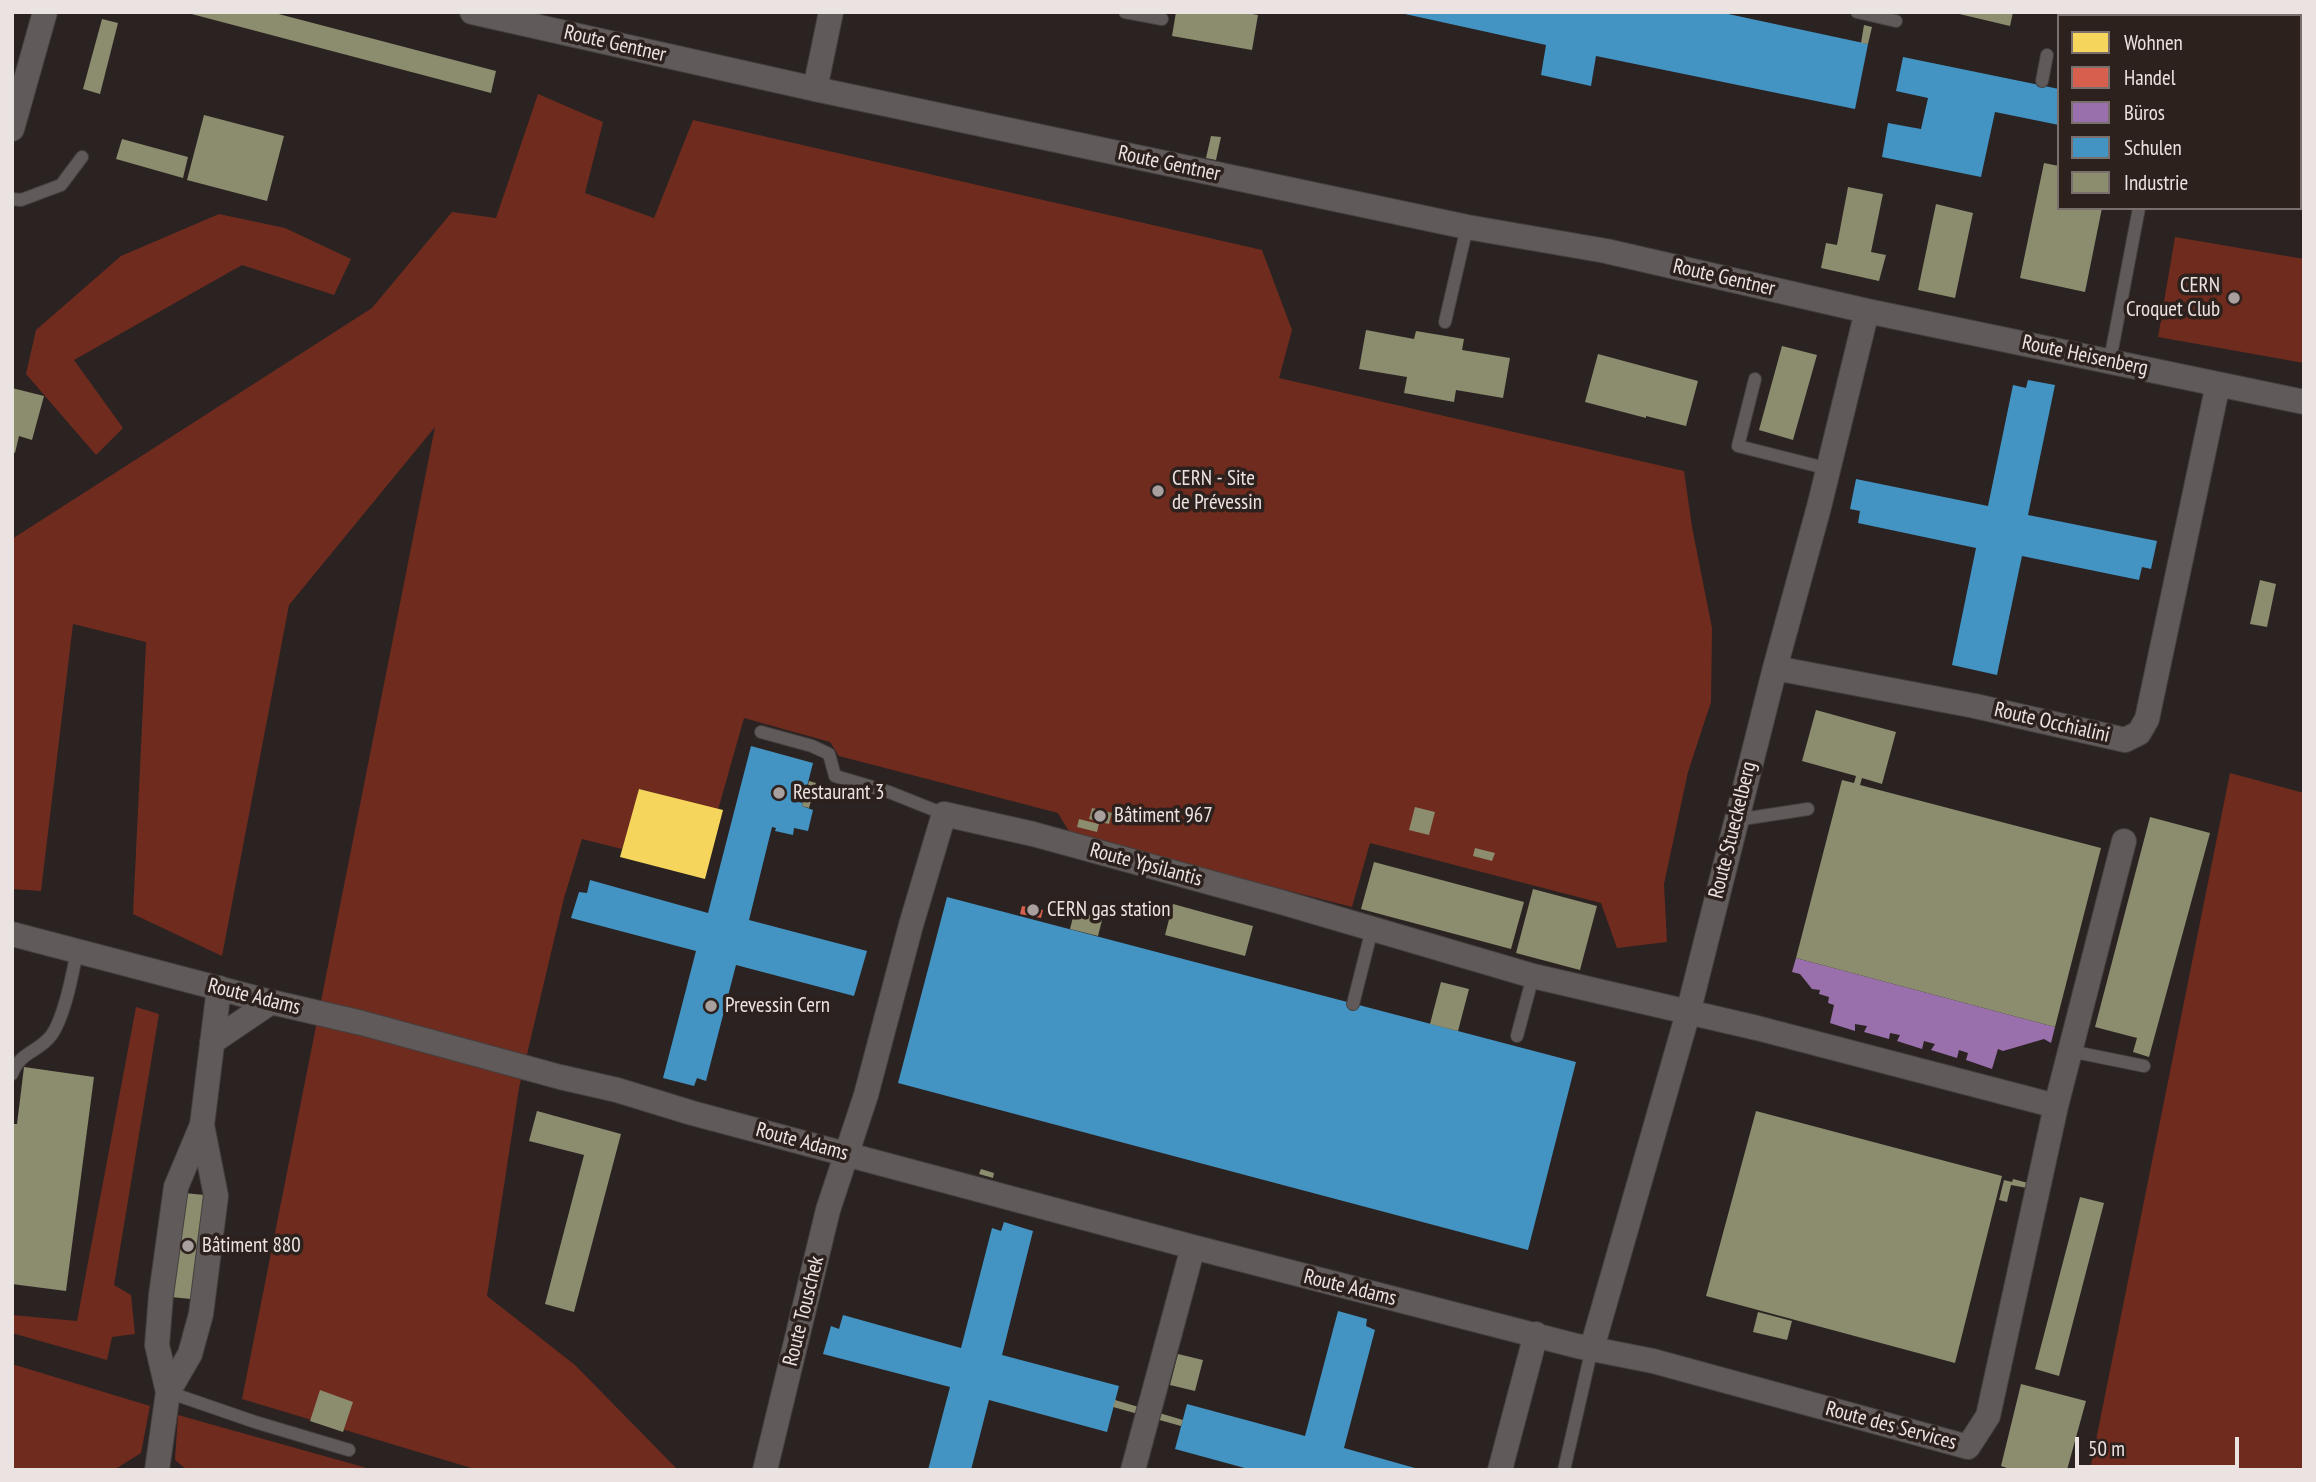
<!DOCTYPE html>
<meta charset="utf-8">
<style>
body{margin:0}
#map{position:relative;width:2316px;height:1482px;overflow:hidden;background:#2a2322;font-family:"PT Sans Narrow",sans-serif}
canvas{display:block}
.frame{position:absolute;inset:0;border:14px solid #ebe3e1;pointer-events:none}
.legend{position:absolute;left:2057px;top:14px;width:245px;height:196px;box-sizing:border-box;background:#2d211e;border:2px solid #796f6c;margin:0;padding:9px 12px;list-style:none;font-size:21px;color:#ebe3e1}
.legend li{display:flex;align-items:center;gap:14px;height:35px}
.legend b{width:35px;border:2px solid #796f6c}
.scale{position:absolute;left:2075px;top:1437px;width:164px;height:32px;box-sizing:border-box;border:4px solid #ebe3e1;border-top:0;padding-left:9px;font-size:21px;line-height:24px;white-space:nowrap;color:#ebe3e1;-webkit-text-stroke:5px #2d211e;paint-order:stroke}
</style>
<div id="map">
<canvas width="2316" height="1482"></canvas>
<div class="frame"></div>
<ul class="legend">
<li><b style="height:19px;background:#f6d55c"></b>Wohnen</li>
<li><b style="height:19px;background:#d6604d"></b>Handel</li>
<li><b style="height:19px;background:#9970ab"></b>Büros</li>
<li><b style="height:19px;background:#4393c3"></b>Schulen</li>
<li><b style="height:19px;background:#8c8c6e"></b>Industrie</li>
</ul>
<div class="scale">50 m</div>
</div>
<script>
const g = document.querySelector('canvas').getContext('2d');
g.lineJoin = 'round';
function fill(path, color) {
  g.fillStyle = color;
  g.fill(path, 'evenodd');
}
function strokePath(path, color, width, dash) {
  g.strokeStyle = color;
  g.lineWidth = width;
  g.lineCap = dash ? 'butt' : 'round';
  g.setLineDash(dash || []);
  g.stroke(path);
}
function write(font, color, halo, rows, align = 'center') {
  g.font = font + ' "PT Sans Narrow",sans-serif';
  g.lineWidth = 7;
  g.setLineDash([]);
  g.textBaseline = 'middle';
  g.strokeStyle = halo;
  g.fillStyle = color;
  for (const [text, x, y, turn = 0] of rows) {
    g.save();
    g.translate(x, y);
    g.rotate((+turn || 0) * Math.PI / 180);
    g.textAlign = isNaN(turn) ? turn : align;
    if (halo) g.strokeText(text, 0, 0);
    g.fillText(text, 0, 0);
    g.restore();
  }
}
const green = new Path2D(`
 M538 94 603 122 585 193 654 218 693 120 1262 250 1292 330 1279 378 1684 471 1692 527 1712 628 1711 702 1688 772 1664 884 1667 942 1617 948 1601 903 1370 843 1352 907 1071 835 1058 813 839 756 830 742 744 718 718 810 640 789 622 849 582 839 564 898 519 1088 487 1296 575 1365 678 1470H478L242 1399 435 427 289 605 222 956 133 914 146 642 73 624 41 891 12 889V539L372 308 452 212 496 218Z
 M219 214 285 228 351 259 334 295 242 265 74 360 123 428 96 455 26 374 36 330 121 256Z
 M2175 237 2304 259V363L2158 337Z
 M2230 773 2304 793V1470H2090Z
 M136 1007 159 1014 114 1285 131 1295 135 1334 112 1337 107 1360 12 1333V1315L77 1321Z
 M12 1364 150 1406 141 1453 114 1470H12Z
 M178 1415 374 1470H187L175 1460Z`);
const homes = new Path2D(`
 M639 789 723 810 705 879 620 857Z`);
const shops = new Path2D(`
 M1022 906 1043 910 1041 918 1020 914Z`);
const offices = new Path2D(`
 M1796 958 2055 1027 2051 1043 2044 1039 2003 1051 1998 1049 1992 1069 1966 1060 1968 1053 1959 1050 1957 1058 1931 1050 1935 1044 1924 1041 1922 1049 1897 1041 1900 1035 1890 1033 1889 1039 1864 1032 1867 1026 1855 1024V1031L1830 1023 1834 1005 1828 1003 1829 997 1819 994 1820 990 1812 989 1800 974 1792 972Z`);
const schools = new Path2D(`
 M1396 12H1719L1868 44 1855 109 1596 56 1591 86 1541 75 1546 45Z
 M1903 57 2059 89V125L1995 112 1981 177 1882 157 1888 123 1921 129 1928 98 1896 91Z
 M2028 380 2055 385 2028 515 2157 541 2151 569 2142 567 2139 580 2022 556 1997 675 1952 665 1976 548 1858 523 1860 511 1850 509 1856 479 1988 506 2013 385 2026 388Z
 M751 746 813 763 802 806 813 810 808 831 794 828 793 835 775 831 776 828 772 827 749 920 867 951 854 996 736 965 706 1081 697 1078 694 1086 663 1078 696 951 571 918 579 892 587 893 590 880 708 913Z
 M947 897 1576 1062 1528 1250 898 1083Z
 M1004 1222 1033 1231 1002 1355 1119 1386 1107 1432 989 1400 971 1470H928L950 1387 823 1354 831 1326 839 1329 843 1315 961 1348 992 1228 1001 1231Z
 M1338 1311 1367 1319 1366 1326 1375 1330 1344 1448 1422 1470H1252L1175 1449 1187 1404 1305 1436Z`);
const industry = new Path2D(`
 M184 12H271L496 71 491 93Z
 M1176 12H1241L1258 15 1252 50 1172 36Z
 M1951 12H2013L2010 26Z
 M102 19 118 23 100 94 83 89Z
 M1864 25 1872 27 1868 44 1861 43Z
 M204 115 284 136 267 201 187 180Z
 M1211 136 1221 137 1216 160 1206 158Z
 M122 139 188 157 183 178 116 159Z
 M2044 163 2059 166V208H2102L2085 292 2020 278Z
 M1848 187 1883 194 1871 252 1886 255 1879 281 1821 268 1826 243 1837 245Z
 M1936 204 1973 213 1955 298 1918 290Z
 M1366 330 1414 339 1416 331 1464 339 1462 350 1510 358 1503 398 1456 390 1454 402 1404 393 1407 377 1359 369Z
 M1782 346 1817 355 1793 440 1759 430Z
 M1598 354 1698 381 1686 426 1646 416V418L1585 402Z
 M12 388 44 396 32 440 19 436 15 453 12 452Z
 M2260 580 2276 584 2267 627 2250 624Z
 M1816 710 1896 732 1882 784 1862 778 1860 785 2101 848 2055 1027 1796 958 1842 780 1854 783 1856 776 1802 761Z
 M809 781 816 783 809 808 802 806Z
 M1415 807 1435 812 1429 835 1409 830Z
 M1092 808 1112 813 1109 824 1089 819Z
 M2150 817 2210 833 2149 1057 2133 1052 2137 1038 2095 1027Z
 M1079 819 1099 824 1097 832 1077 827Z
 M1475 848 1495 853 1492 861 1473 856Z
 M1374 862 1524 902 1511 949 1361 909Z
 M1533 889 1597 906 1580 970 1516 953Z
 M1173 904 1253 926 1245 956 1165 935Z
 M1076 905 1104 912 1098 936 1070 929Z
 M1441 982 1469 989 1458 1031 1430 1024Z
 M24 1067 94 1077 66 1291 12 1284V1124H17Z
 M537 1111 621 1134 574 1312 545 1304 584 1155 529 1141Z
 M1756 1111 2002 1176 1955 1363 1706 1296Z
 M981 1169 994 1173 993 1178 979 1174Z
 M2013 1179 2028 1183 2027 1188 2011 1185 2007 1202 1999 1200 2004 1180 2012 1182Z
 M184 1193 205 1195 191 1299 171 1297Z
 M2080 1197 2104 1203 2059 1376 2035 1369Z
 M1758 1312 1792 1321 1787 1340 1753 1332Z
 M1178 1354 1203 1360 1195 1391 1170 1385Z
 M2021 1384 2086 1401 2067 1470H2013L2001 1466Z
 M320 1390 353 1402 343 1432 310 1421Z
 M1115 1400 1183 1420 1181 1426 1113 1407Z`);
const service = new Path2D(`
 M1125 12 1162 19
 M1857 12 1896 21
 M2175 16 2176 12
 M2042 81 2047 55
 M12 199 21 200 61 185 82 157
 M1445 322 1467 227
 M2110 360 2139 208
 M1755 379 1738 446 1829 469
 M761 732 812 746 829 754 835 776 889 792 944 814
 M1736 820 1808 809
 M1353 1004 1372 929
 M1517 1036 1533 976
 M2070 1051 2144 1066
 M12 1074C20 1053 33 1054 47 1040 63 1027 73 972 77 951
 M168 1392 255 1422 349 1450
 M1564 1470 1592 1348`);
const minor = new Path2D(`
 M472 12 815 89 1467 227 1606 251 1867 311 2304 402
 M815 89 831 12
 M12 129 45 12
 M1775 668 1975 706 2125 740 2139 733 2147 719 2218 384
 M12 934 271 1002 362 1023 560 1077 617 1090 692 1113 1193 1247 1577 1346 1653 1361 1968 1447 1988 1416 2056 1106 2124 841
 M212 1042 271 1002
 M1592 1348 1688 1013 1775 668 1819 507 1867 311
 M168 1392 157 1345 161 1295 176 1187 202 1125 219 988
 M157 1470 168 1392 190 1354 201 1314 209 1251 216 1196 202 1125
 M765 1470 828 1210 866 1095 911 925 944 814 1033 834 1281 902 1533 976 1757 1028 2056 1106
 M1133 1470 1193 1247
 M1500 1470 1536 1334`);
const markers = [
 [2234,298,7,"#a7a09e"],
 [1158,491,7,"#a7a09e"],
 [779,793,7,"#a7a09e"],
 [1100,816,7,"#a7a09e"],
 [1033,910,7,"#a7a09e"],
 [711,1006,7,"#a7a09e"],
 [188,1246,7,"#a7a09e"]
];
const streetNames = [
 ["Route Gentner",615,44,13],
 ["Route Gentner",1169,164,12],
 ["Route Gentner",1724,278,13],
 ["Route Heisenberg",2085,356,12],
 ["Route Occhialini",2052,723,13],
 ["Route Stueckelberg",1733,830,-76],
 ["Route Ypsilantis",1146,865,15],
 ["Route Adams",254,997,14],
 ["Route Adams",802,1142,15],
 ["Route Adams",1350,1288,14],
 ["Route Touschek",804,1311,-76],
 ["Route des Services",1891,1426,15]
];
const poiNames = [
 ["CERN",2220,286,"right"],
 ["Croquet Club",2220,310,"right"],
 ["CERN - Site",1172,479],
 ["de Prévessin",1172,503],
 ["Restaurant 3",793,793],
 ["Bâtiment 967",1114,816],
 ["CERN gas station",1047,910],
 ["Prevessin Cern",725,1006],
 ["Bâtiment 880",202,1246]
];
fill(green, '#6f2b1e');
fill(homes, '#f6d55c');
fill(shops, '#d6604d');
fill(offices, '#9970ab');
fill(schools, '#4393c3');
fill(industry, '#8c8c6e');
strokePath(service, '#45403f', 14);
strokePath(minor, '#45403f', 26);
strokePath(service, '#605b5a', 12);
strokePath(minor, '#605b5a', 24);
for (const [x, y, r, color] of markers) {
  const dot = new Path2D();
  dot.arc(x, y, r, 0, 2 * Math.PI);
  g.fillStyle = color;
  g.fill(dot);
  strokePath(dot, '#2d211e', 2.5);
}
write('21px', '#ebe3e1', '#2d211e', streetNames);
write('21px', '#ebe3e1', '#2d211e', poiNames, 'left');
</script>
